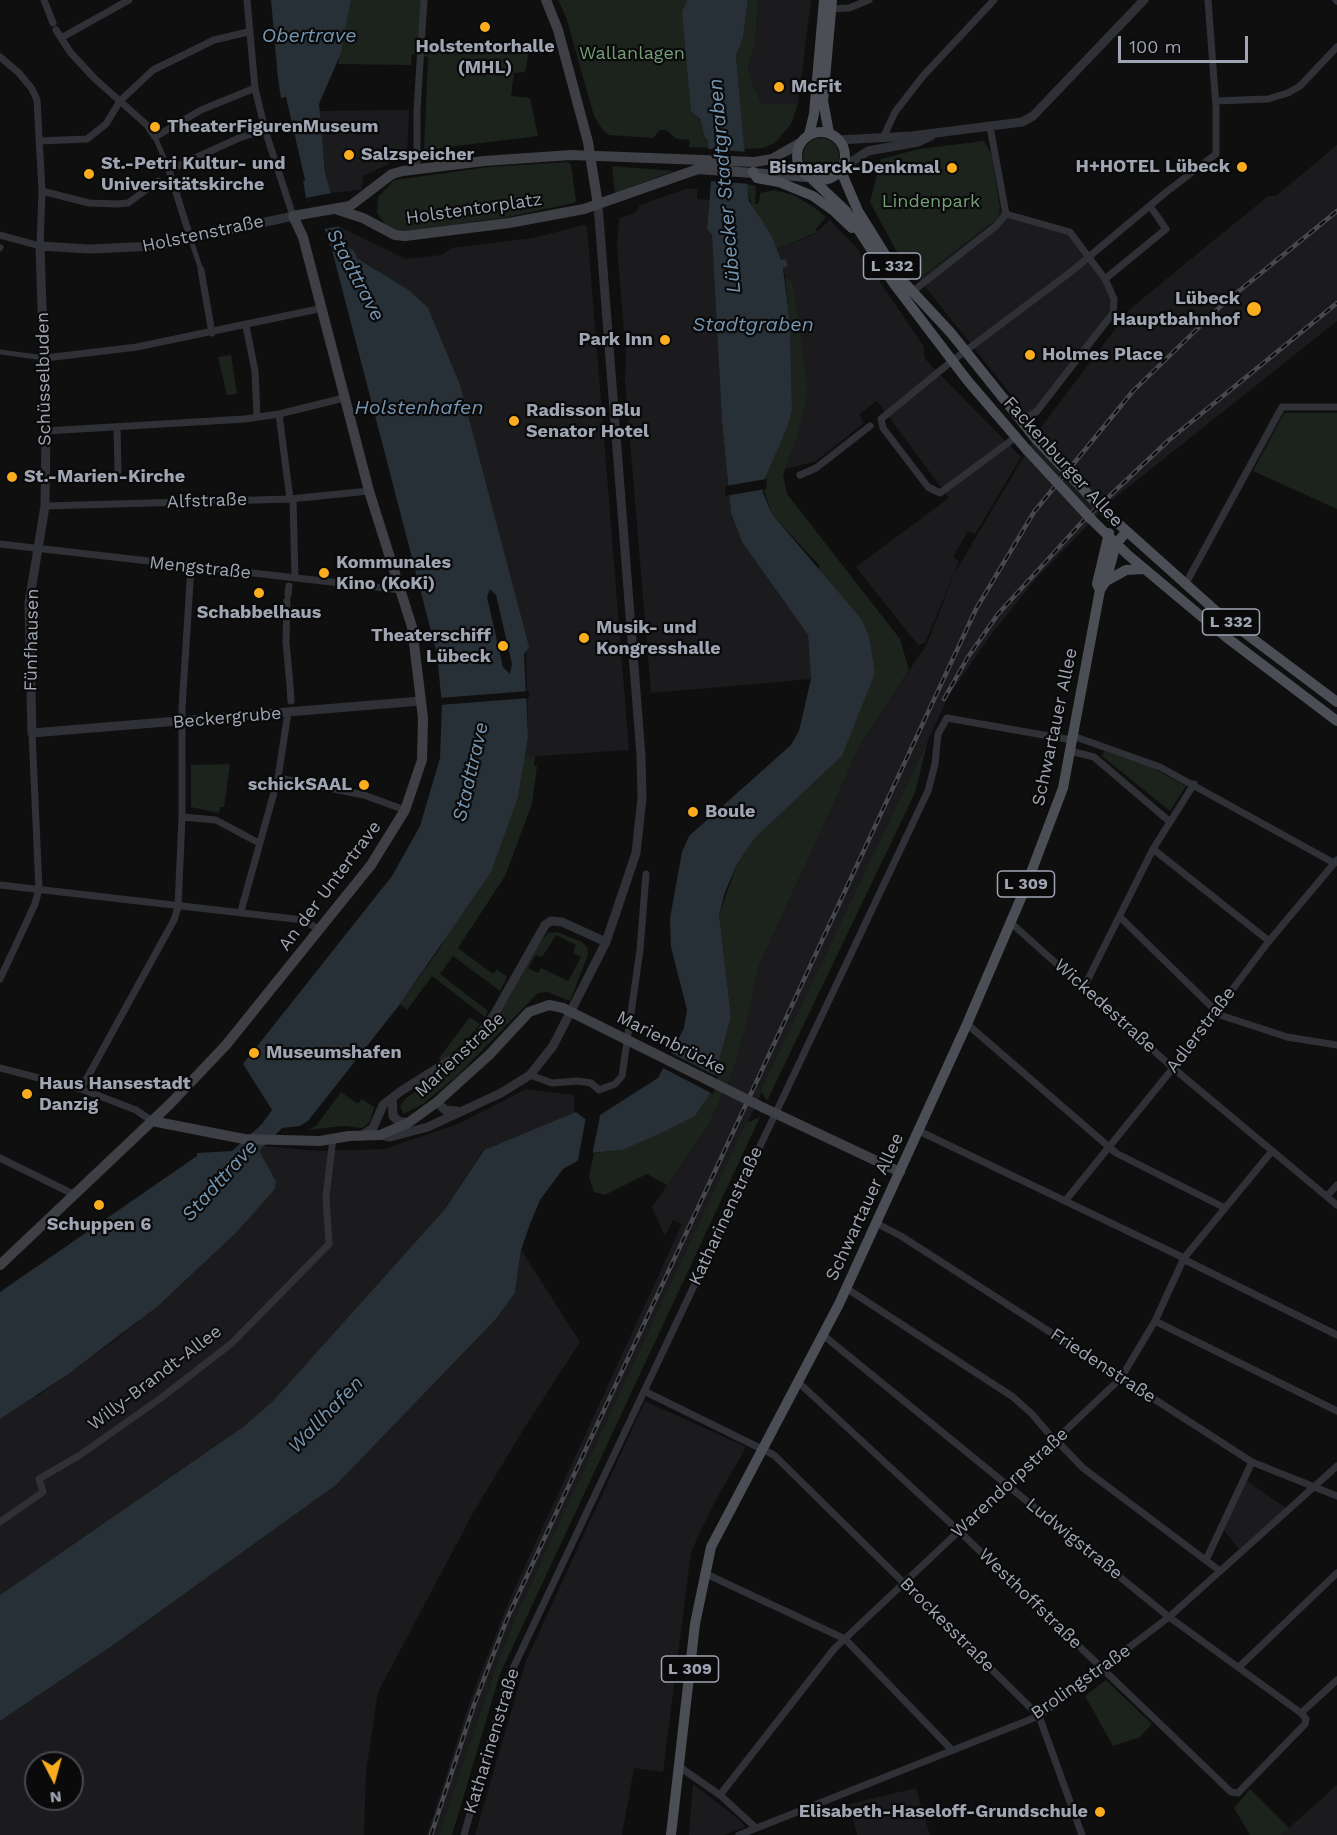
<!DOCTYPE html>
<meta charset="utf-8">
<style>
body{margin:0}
#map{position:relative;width:1337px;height:1835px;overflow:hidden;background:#0f0f10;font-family:"Work Sans",sans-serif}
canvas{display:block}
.north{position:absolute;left:24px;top:1751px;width:60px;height:60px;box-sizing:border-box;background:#0a0a0b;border:2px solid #46484e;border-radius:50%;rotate:174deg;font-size:16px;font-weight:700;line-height:24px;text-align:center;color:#9fa5b2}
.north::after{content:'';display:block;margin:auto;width:21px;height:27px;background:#faad1e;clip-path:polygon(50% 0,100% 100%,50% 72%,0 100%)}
.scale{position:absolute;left:1118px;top:36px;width:130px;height:27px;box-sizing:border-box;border:3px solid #9fa5b2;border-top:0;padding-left:8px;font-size:18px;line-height:21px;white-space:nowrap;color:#9fa5b2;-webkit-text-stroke:4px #0a0a0b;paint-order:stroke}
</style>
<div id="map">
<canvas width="1337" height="1835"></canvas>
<div class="north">N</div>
<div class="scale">100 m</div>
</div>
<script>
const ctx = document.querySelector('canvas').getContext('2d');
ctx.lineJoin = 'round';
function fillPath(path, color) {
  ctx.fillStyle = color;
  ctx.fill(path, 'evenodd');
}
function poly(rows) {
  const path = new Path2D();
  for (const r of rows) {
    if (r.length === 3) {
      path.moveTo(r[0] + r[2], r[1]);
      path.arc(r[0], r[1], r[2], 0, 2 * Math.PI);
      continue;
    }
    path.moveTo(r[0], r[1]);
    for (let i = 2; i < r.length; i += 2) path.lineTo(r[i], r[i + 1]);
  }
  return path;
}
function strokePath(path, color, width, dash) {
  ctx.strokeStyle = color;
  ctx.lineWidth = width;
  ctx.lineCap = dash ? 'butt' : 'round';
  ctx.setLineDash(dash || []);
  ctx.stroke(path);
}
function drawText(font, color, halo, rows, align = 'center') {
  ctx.font = font + ' "Work Sans",sans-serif';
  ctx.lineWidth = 4.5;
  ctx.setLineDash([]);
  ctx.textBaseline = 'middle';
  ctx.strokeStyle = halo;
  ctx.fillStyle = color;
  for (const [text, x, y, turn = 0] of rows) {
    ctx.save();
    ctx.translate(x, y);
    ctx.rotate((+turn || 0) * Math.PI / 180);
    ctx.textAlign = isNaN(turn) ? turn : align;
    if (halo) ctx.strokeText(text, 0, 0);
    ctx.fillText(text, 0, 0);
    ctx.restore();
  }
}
fillPath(poly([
 [758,0,811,0,798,104,762,104,754,87,748,67,755,44],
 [409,110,407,155,363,176,361,190,329,193,320,134,319,111],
 [1337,145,1337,321,1112,500,1034,581,993,632,949,695,519,1609,495,1669,440,1835,427,1835,470,1701,508,1603,682,1224,673,1220,665,1236,652,1207,709,1125,733,1071,746,1027,759,966,861,742,927,644,954,574,1042,426,1131,308,1268,196,1276,196],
 [685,189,697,189,697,199,709,200,707,229,712,235,722,422,731,513,742,542,808,635,811,679,651,693,625,381,626,356,617,247,619,218,635,213,640,205],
 [1000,210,1070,233,1111,289,1113,313,1038,415,1028,416,919,279,993,223],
 [830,220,856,247,923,345,925,359,1021,457,975,534,968,531,953,557,959,561,925,643,918,645,856,567,949,498,877,401,859,414,864,423,816,461,785,469,797,438,793,283,785,276,783,268,788,266,781,260,777,249,813,235],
 [584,225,587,227,629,750,524,757,528,737,526,649,460,385,409,290,358,259,345,247,340,227,406,259,441,255,452,248,533,238],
 [526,1089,574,1095,574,1114,483,1150,445,1209,273,1401,243,1427,0,1595,0,1419,34,1395,36,1397,122,1335,181,1285,236,1233,275,1189,276,1181,258,1151,265,1146,318,1151,384,1149,458,1124],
 [521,1250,580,1342,523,1430,473,1513,378,1692,366,1772,364,1835,0,1835,0,1721,109,1648,336,1485,496,1319,515,1293],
 [36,1763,72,1763,72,1799,36,1799],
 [645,1401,746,1447,711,1509,691,1552,663,1772,634,1768,622,1835,475,1835,526,1661],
 [1247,1481,1286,1508,1239,1549,1223,1529],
 [693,1784,742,1822,745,1827,724,1835,689,1835],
 [1337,1785,1337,1835,1281,1835,1289,1828],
 [916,1788,930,1835,857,1835,849,1804]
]), '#1b1b1d');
fillPath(poly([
 [351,0,424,0,421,49,530,44,525,72,514,73,511,96,530,98,538,136,424,150,428,57,412,54,411,65,338,64],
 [558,0,687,0,684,7,696,114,703,126,705,137,708,140,709,148,689,147,690,140,677,139,666,130,660,130,653,138,609,135,602,129,594,116,566,17],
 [748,0,758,0,755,44,748,67,754,87,762,104,798,104,791,124,775,143,763,148,744,149,736,56,743,38],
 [821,156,18],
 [984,141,991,153,1000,207,997,219,919,279,896,250,870,202,881,159,919,149],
 [568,162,571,165,576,201,574,203,503,218,406,231,396,230,385,224,377,213,378,197,394,180,489,167],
 [612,166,674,171,615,193],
 [747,184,756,186,755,204,759,203,760,193,774,190,793,195,812,206,826,217,815,230,818,232,777,249,772,236,752,208],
 [785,276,793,283,808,392,797,438,783,475,787,494,900,639,909,670,861,743,759,966,746,1027,733,1071,709,1125,667,1185,647,1174,605,1195,594,1192,589,1177,594,1153,622,1150,731,1016,719,915,737,864,755,838,842,756,819,565,772,514,762,485,792,409,790,324],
 [231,355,237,394,227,395,218,357],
 [1284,413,1337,413,1337,509,1253,471],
 [928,740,915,793,767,1101,761,1091],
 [1104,751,1151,767,1186,786,1170,811,1102,756],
 [535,756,534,765,537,766,532,804,505,876,458,948,493,974,497,969,507,977,500,991,453,956,440,974,488,1011,485,1017,432,976,407,1010,400,1004,440,948,518,797,524,757],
 [230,764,224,807,220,807,219,813,191,807,191,765],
 [557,932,582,942,587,947,588,955,570,1001,547,992,538,993,458,1075,423,1104,403,1114,400,1106,406,1098,446,1072,477,1045,493,1026,541,941,548,933],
 [556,935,576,945,573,953,581,957,568,981,541,968,538,973,528,968,536,955,542,957],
 [470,1017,480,1024,466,1041,441,1062,439,1058],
 [341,1092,358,1104,362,1099,374,1107,370,1122,362,1128,344,1126,307,1130,316,1126],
 [760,1117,500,1674,452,1835,439,1835,495,1669,519,1609,746,1123],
 [1106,1680,1152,1724,1140,1737,1113,1746,1085,1696],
 [1250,1789,1289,1828,1281,1835,1250,1835,1234,1808]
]), '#1b231c');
fillPath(poly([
 [271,0,351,0,341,53,319,104,325,172,345,247,353,250,358,259,409,290,428,308,460,385,529,647,524,654,528,737,518,797,491,872,400,1004,308,1121,300,1126,282,1128,259,1151,276,1181,275,1189,236,1233,158,1306,67,1375,0,1419,0,1292,197,1156,197,1153,232,1151,262,1124,272,1110,243,1064,392,876,420,826,440,758,442,705,437,654,332,250,325,230,306,198,303,181,305,180,286,97,281,98,278,79],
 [490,589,496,595,512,664,510,674,503,667,487,597],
 [687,0,748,0,743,38,736,56,749,201,772,236,781,260,786,259,788,266,783,268,790,324,792,409,788,425,762,485,763,493,772,514,862,620,869,636,875,673,842,756,755,838,737,864,725,892,719,915,731,1016,710,1093,695,1116,657,1135,622,1150,591,1153,563,1169,540,1200,530,1224,521,1250,515,1293,496,1319,336,1485,109,1648,0,1721,0,1595,243,1427,273,1401,445,1209,484,1150,576,1112,589,1122,658,1078,684,1028,687,1010,671,947,670,918,682,852,689,836,791,745,799,731,811,679,808,635,742,542,731,513,722,422,712,235,707,229,711,182,708,140,705,137,700,119,691,111,682,12]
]), '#273036');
fillPath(poly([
 [706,149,748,152,751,184,708,181],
 [332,193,341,226,323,229,306,198],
 [767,479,766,489,725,496,725,486],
 [529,691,529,698,439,705,439,698],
 [669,1052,718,1077,713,1094,661,1067],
 [601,1111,592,1156,583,1161,578,1160,586,1117,589,1119]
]), '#0f0f10');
strokePath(poly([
 [155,137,169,170],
 [191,240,201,270],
 [0,249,1,247],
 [0,352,45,358]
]), '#303136', 5);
strokePath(poly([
 [44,0,53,23],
 [247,0,255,88,265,130,293,216],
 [1336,0,1337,1],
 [831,9,849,8,869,0],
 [56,30,70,52,95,79,147,125,155,137,201,110,255,88],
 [61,38,129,0],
 [0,57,19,73,32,89,37,100,42,191,40,246,0,235],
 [1216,101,1268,99,1288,93,1300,86,1337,47],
 [884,136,895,112,923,76,994,0],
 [40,141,87,139,106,124,120,101,153,70,214,40,248,32],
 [417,170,417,110,424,0],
 [42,191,89,203,118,204,128,203,158,181],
 [1006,214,1070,232,1105,279,1114,299,1113,313,1037,411,1021,422],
 [191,240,169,170,239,138,265,130],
 [201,270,212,333],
 [1105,279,1166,229,1150,206],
 [912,292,996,226,1006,214,990,127],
 [246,326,255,371,257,417],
 [45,358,137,347,323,308],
 [279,414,290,499],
 [117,427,118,471],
 [46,431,245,419,279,414,344,398],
 [1016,437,940,493,928,487,883,428,881,419,952,361,1072,271,1165,193,1216,154,1216,107,1208,0],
 [800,475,816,468,870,426],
 [293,499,295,578],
 [45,506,290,499,369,491],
 [0,544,401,590],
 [1185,585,1282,407,1337,407],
 [288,595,289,586],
 [287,601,286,642,290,685],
 [290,686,291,701],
 [1073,736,1160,767,1334,863],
 [1070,751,1094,757,1170,822],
 [278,778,364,795,405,810],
 [182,817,216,820,259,843],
 [1153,849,1269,941],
 [0,885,303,920,320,930],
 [241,911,278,778,288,712],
 [1120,917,1220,1015,1287,1037,1337,1045],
 [1010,922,1173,1068,1337,1205],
 [0,979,35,904,39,889,32,733],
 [1084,987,1153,849,1194,784],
 [967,1024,1116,1153,1225,1208],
 [0,1068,81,1089,136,1110,152,1121],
 [530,1075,552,1083,578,1081,591,1083,599,1090,615,1084,622,1076,640,950,646,874],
 [81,1089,174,920,178,907,182,817,182,708,191,567],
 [919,1131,1184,1258],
 [0,1158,73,1194],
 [1327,1196,1337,1185],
 [1066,1200,1173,1068,1269,941,1337,860],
 [876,1223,901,1236,1252,1462,1337,1496],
 [1183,1259,1337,1335],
 [846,1288,1013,1397,1032,1414,1055,1441],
 [1155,1321,1337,1411],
 [798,1382,959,1531,1231,1792,1238,1793,1305,1724,1306,1719,1301,1713,1169,1617,823,1335],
 [644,1391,774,1455,1039,1716,1082,1835],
 [1056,1440,1083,1468,1220,1571],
 [0,1522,43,1492,39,1479,80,1455,161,1398,232,1343,329,1244,326,1197,333,1138],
 [1206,1560,1252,1462],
 [704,1573,845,1639,951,1749],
 [1239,1667,1337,1573],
 [1301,1713,1337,1680],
 [678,1766,720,1795,756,1828],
 [720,1795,834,1649,1121,1378,1155,1321,1184,1258,1272,1151],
 [464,1835,508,1679,928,791,935,764,938,734,947,718,1072,740],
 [739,1835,1039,1716,1169,1617,1337,1466]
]), '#303136', 7);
strokePath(poly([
 [838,140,912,136,1022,122,1033,116,1144,0],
 [842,168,868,151,918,142,931,136],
 [293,216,156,246,89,249,40,246,46,431,45,506,29,603,32,733,421,701],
 [392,1098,393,1116,398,1121,408,1123],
 [437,1102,445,1110,457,1111],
 [380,1135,390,1137,428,1127,501,1093,530,1075,553,1046,606,942,636,853,642,798,641,756,598,205],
 [361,1136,373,1128,383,1105,401,1091,460,1054,478,1037,494,1015,545,925,551,921,562,922,606,942]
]), '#303136', 9);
strokePath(poly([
 [546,0,558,30,588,142,598,205],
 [338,210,363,218,395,235,405,236,509,223,584,209,698,169,807,177],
 [764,1108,900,1172],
 [152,1121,244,1139,320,1141,349,1136,380,1135,408,1123,437,1102,489,1055,529,1012,549,1005,563,1008],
 [0,1265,170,1104,226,1045,371,865,405,810,422,760,423,718,412,627,369,491,303,237,293,216,350,206,392,174,403,171,484,161,571,155,755,162,772,159,800,143]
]), '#3e4046', 10);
strokePath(poly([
 [821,156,24],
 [829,133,823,101,832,0],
 [809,135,814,114,824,0],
 [841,171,858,211,899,277,951,333,1036,439],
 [753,172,757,178,779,182,813,196,834,211,852,228],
 [813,180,846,211,894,284,967,380,1027,450],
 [1102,509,1217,612,1337,702],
 [1091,519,1128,555,1226,637,1337,721],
 [1106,581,1126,570,1143,569],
 [1100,590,1097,584,1109,533],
 [671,1835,695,1624,711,1547,839,1304,967,1024,1024,891,1063,788,1100,590,1106,581,1116,544,1126,532]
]), '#4c4e55', 10);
const rail = poly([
 [944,699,968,657,998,614,1083,521,1169,440,1337,303],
 [431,1835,474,1705,507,1619,976,609,1034,512,1133,391,1223,304,1337,211]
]);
strokePath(rail, '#47494f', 4.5);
strokePath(rail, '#0a0a0b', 2, [7]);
strokePath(poly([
 [563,1008,764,1108]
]), '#3e4046', 10);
strokePath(poly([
 [1036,439,1102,509],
 [1027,450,1091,519]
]), '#4c4e55', 10);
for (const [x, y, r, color] of [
 [485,27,6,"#faad1e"],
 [779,87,6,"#faad1e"],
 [155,127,6,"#faad1e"],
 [349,155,6,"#faad1e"],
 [1242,167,6,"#faad1e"],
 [952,168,6,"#faad1e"],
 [89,174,6,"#faad1e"],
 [1254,309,8,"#faad1e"],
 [665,340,6,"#faad1e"],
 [1030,355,6,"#faad1e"],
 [514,421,6,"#faad1e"],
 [12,477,6,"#faad1e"],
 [324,573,6,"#faad1e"],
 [259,593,6,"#faad1e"],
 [584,638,6,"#faad1e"],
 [503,646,6,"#faad1e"],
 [364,785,6,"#faad1e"],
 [693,812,6,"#faad1e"],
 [254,1053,6,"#faad1e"],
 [27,1094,6,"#faad1e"],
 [99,1205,6,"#faad1e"],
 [1100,1812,6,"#faad1e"]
]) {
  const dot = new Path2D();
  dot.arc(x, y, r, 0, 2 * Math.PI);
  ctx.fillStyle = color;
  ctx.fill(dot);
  strokePath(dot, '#0a0a0b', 2);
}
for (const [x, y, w] of [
 [892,266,57],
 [1231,622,57],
 [1026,884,57],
 [690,1669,57]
]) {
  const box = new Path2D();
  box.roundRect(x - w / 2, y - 13, w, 26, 4.5);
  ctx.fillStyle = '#0a0a0b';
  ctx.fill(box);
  strokePath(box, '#9fa5b2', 1.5);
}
drawText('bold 16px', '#9fa5b2', null, [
 ["L 332",892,266],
 ["L 332",1231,622],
 ["L 309",1026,884],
 ["L 309",690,1669]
]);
drawText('bold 18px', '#9fa5b2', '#0a0a0b', [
 ["Holstentorhalle",485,47,"center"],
 ["(MHL)",485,68,"center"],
 ["McFit",791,87],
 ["TheaterFigurenMuseum",167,127],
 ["Salzspeicher",361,155],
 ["St.-Petri Kultur- und",101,164],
 ["Universitätskirche",101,185],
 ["H+HOTEL Lübeck",1230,167,"right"],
 ["Bismarck-Denkmal",940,168,"right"],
 ["Lübeck",1240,299,"right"],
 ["Hauptbahnhof",1240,320,"right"],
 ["Park Inn",653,340,"right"],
 ["Holmes Place",1042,355],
 ["Radisson Blu",526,411],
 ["Senator Hotel",526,432],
 ["St.-Marien-Kirche",24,477],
 ["Kommunales",336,563],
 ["Kino (KoKi)",336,584],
 ["Schabbelhaus",259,613,"center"],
 ["Musik- und",596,628],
 ["Kongresshalle",596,649],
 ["Theaterschiff",491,636,"right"],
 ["Lübeck",491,657,"right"],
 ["schickSAAL",352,785,"right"],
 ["Boule",705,812],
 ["Museumshafen",266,1053],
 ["Haus Hansestadt",39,1084],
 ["Danzig",39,1105],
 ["Schuppen 6",99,1225,"center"],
 ["Elisabeth-Haseloff-Grundschule",1088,1812,"right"]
], 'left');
drawText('18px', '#759f77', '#0a0a0b', [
 ["Wallanlagen",632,54],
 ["Lindenpark",931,202]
]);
drawText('18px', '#9fa5b2', '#0a0a0b', [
 ["Holstentorplatz",474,209,-8],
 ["Holstenstraße",203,234,-12],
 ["Schüsselbuden",44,379,-91],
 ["Fackenburger Allee",1063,462,48],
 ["Alfstraße",207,501,-2],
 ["Mengstraße",200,568,6],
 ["Fünfhausen",32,640,-89],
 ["Beckergrube",227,718,-5],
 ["Schwartauer Allee",1055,727,-78],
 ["An der Untertrave",330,886,-53],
 ["Wickedestraße",1105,1006,42],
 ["Adlerstraße",1201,1030,-53],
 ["Marienbrücke",671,1043,27],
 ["Marienstraße",460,1055,-43],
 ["Schwartauer Allee",865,1207,-65],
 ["Katharinenstraße",726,1216,-65],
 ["Friedenstraße",1103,1366,33],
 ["Willy-Brandt-Allee",155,1378,-37],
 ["Warendorpstraße",1010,1483,-43],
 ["Ludwigstraße",1074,1539,39],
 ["Westhoffstraße",1030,1599,44],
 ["Brockesstraße",947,1625,45],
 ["Brolingstraße",1081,1682,-35],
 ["Katharinenstraße",492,1741,-73]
]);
drawText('italic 20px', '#7494b0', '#0a0a0b', [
 ["Obertrave",309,36],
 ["Lübecker Stadtgraben",725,186,-95],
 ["Stadttrave",355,275,62],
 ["Stadtgraben",753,325],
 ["Holstenhafen",419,408],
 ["Stadttrave",471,772,-77],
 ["Stadttrave",220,1181,-48],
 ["Wallhafen",326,1415,-46]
]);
</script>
